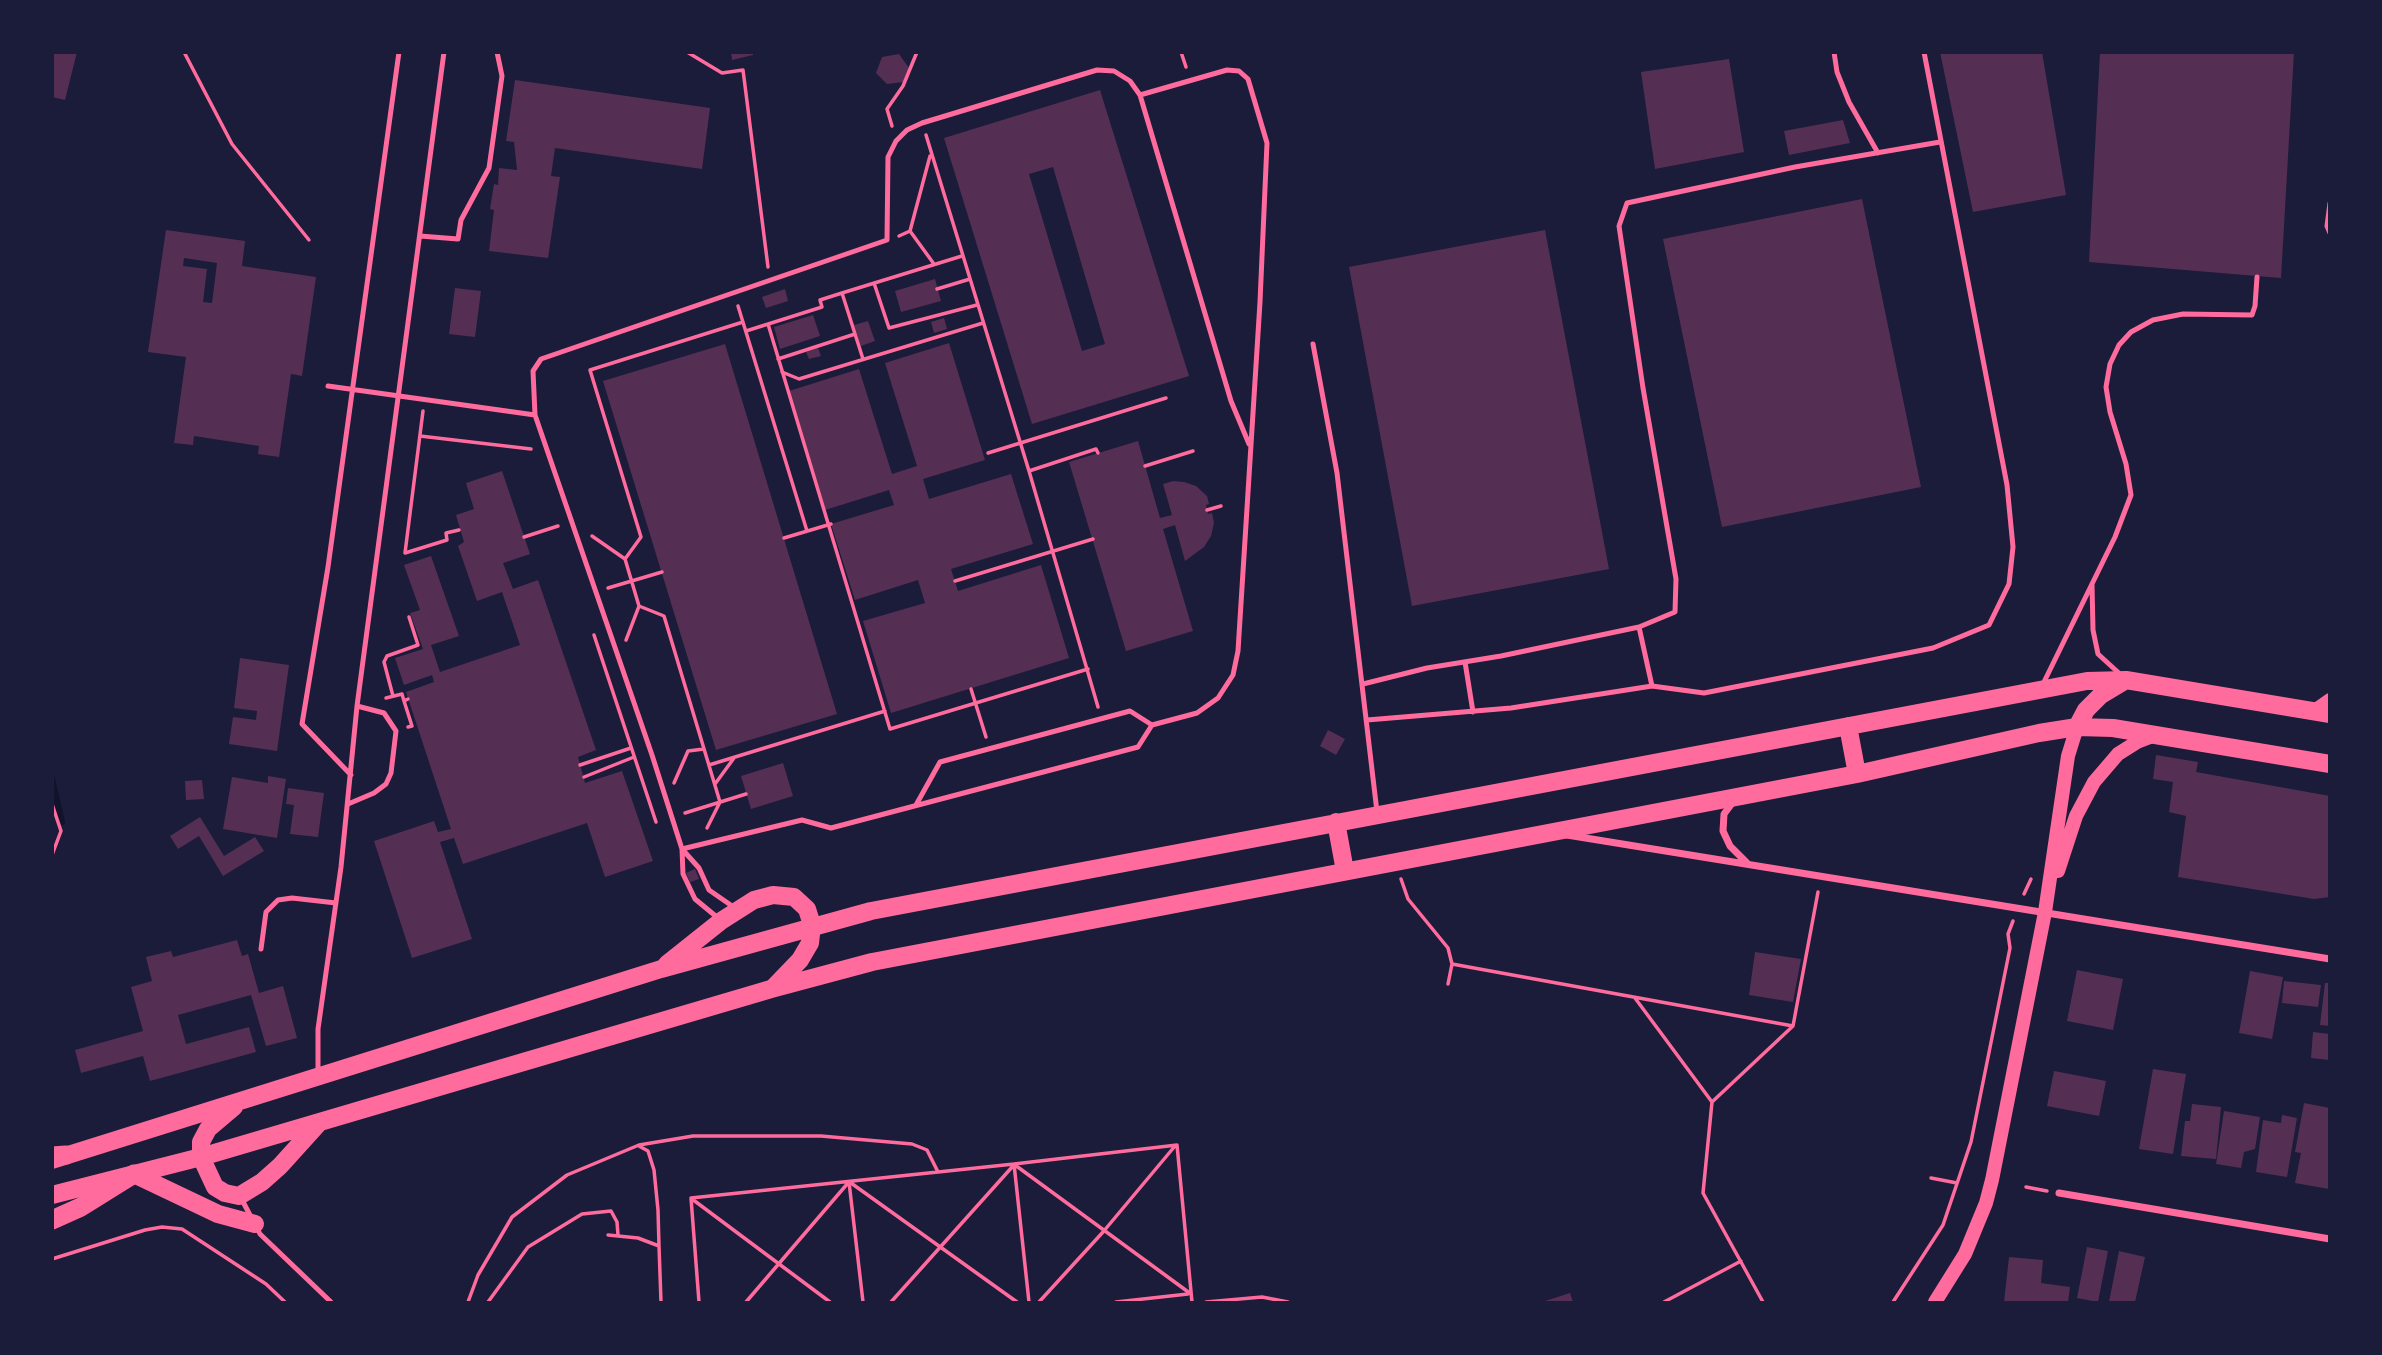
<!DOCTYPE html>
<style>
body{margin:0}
#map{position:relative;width:2382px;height:1355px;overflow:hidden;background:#1b1b3a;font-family:Raleway,sans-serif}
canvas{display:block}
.frame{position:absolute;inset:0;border:54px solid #1b1b3a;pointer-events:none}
</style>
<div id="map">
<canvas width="2382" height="1355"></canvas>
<div class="frame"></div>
</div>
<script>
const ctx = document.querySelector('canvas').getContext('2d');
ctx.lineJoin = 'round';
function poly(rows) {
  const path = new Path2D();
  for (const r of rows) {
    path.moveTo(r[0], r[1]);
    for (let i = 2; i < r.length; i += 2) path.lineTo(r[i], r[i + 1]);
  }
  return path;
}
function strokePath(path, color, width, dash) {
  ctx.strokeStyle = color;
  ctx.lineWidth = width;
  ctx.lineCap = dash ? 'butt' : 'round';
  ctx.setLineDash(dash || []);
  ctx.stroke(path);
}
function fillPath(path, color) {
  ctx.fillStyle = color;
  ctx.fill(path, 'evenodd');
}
strokePath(poly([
 [52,779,62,822]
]), '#12122b', 6);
fillPath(poly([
 [52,52,77,52,65,100,52,97],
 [731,52,753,52,753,55,732,60],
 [1940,52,2042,52,2066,195,1973,212],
 [2100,52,2294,52,2281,278,2089,262],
 [899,54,909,68,903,82,887,84,876,73,882,57],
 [1729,59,1744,152,1655,169,1641,72],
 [515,80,710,108,702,169,555,148,551,176,560,177,548,258,489,251,494,210,490,209,494,184,498,185,499,168,517,170,514,142,506,141],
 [1100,90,1189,376,1032,424,944,138],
 [1053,167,1105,344,1082,351,1029,174],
 [1843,120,1850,143,1789,155,1784,131],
 [1862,199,1921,487,1722,527,1663,239],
 [166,230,245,241,242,266,316,277,302,376,291,374,279,457,258,454,259,446,194,436,193,445,174,443,186,357,148,352],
 [184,258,217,263,212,303,203,302,207,269,183,266],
 [1545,230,1609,569,1412,606,1349,267],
 [935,279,941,301,901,312,895,291],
 [455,288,481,291,475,337,449,334],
 [785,289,788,301,766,308,762,297],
 [813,315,820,336,780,349,774,327],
 [944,318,947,329,934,333,931,322],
 [868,321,875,341,861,346,854,325],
 [949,343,985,460,923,479,929,499,1011,474,1033,544,951,569,958,591,1041,565,1069,658,891,713,863,621,925,603,918,580,855,600,831,524,894,505,889,490,825,510,789,391,859,369,892,474,917,466,885,363],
 [725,344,837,714,716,750,603,381],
 [818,348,821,356,809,359,806,352],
 [1138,441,1160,518,1172,515,1163,484,1173,481,1184,482,1196,486,1207,496,1209,504,1206,505,1207,510,1208,514,1212,513,1214,523,1211,536,1204,547,1185,561,1175,525,1163,529,1193,631,1126,651,1069,462],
 [502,471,530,554,503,563,513,589,538,580,596,750,578,757,585,783,622,771,653,861,605,877,587,823,463,864,454,838,440,842,472,939,412,958,374,841,434,821,438,832,451,829,406,692,434,682,432,675,404,685,395,658,423,649,410,613,420,610,404,565,431,556,459,636,431,645,440,672,520,645,502,592,477,601,458,546,464,542,456,515,474,509,466,483],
 [240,658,289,665,277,751,229,744,233,717,256,720,257,711,234,708],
 [1328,730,1345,739,1336,755,1320,746],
 [2156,755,2198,762,2196,772,2330,796,2330,897,2314,899,2178,877,2186,816,2169,812,2173,782,2153,779],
 [783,763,793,796,751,809,741,776],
 [268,776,286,779,277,838,223,829,232,777,268,783],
 [202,780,204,799,186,800,185,781],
 [288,788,324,793,318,837,290,834,294,805,286,804],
 [200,817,224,856,255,837,264,851,223,876,199,836,178,849,170,836],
 [695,869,699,879,690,882,686,873],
 [237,940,242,956,248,954,259,993,283,986,297,1038,266,1046,251,995,178,1015,186,1044,249,1027,256,1052,150,1081,143,1056,81,1073,75,1050,143,1031,131,987,152,981,146,957,171,951,173,957],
 [1755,952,1801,959,1793,1002,1749,995],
 [2077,970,2123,979,2113,1030,2067,1021],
 [2250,971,2283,977,2272,1039,2239,1033],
 [2284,981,2321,985,2318,1007,2282,1003],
 [2325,983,2330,983,2330,1026,2320,1025],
 [2313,1032,2330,1034,2330,1060,2311,1058],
 [2153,1069,2186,1074,2173,1154,2139,1149],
 [2054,1071,2106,1081,2099,1116,2047,1106],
 [2304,1103,2330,1108,2329,1189,2295,1183,2301,1153,2295,1152],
 [2192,1104,2221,1107,2216,1159,2181,1156,2185,1121,2190,1121],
 [2224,1111,2260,1117,2255,1149,2244,1152,2241,1168,2216,1164],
 [2282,1115,2297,1118,2287,1177,2256,1172,2263,1120,2281,1123],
 [2087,1247,2108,1251,2098,1302,2077,1298],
 [2119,1251,2145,1257,2135,1302,2109,1302],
 [2009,1257,2043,1260,2041,1283,2070,1287,2068,1302,2004,1302],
 [1570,1293,1573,1302,1542,1302]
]), '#542f53');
strokePath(poly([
 [184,52,232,144,309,240],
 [687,52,722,73,743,70,768,267],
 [1181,52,1186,67],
 [892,126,887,109,903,86,917,52],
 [926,135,1029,471,1096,449,1098,453],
 [910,231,934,264],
 [899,236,910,231,930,156],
 [874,283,889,328,977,305],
 [937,289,970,279],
 [842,293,962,256],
 [738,306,807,531],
 [768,324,890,729,1088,669],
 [746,331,822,307,820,300,842,293,863,359],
 [778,359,855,334],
 [782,372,799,379,983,323],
 [423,411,405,553,447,540,446,533,459,530],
 [420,436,531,449],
 [988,453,1166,398],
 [1145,466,1193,451],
 [1029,471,1098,707],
 [1207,510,1221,506],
 [592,536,625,559],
 [524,537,558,526],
 [784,538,831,524],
 [955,581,1093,539],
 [608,588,662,572],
 [594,635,656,822],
 [626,640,639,606],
 [971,689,986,737],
 [393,696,384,662,387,656,418,645,409,617],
 [386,698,402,694,404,701,408,699],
 [404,701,412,726,408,727],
 [580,765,631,748],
 [709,765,885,711],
 [584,777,634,757],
 [674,783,688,751,704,749],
 [715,784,734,758],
 [52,804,61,831,52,855],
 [685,813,746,794],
 [707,828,720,802,664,616,639,606,625,559,641,537,590,370,743,322],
 [1401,879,1408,899,1448,948,1452,964,1448,984],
 [2024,894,2031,879],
 [1452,964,1793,1026],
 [1635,998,1712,1102,1793,1026,1818,892],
 [1712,1102,1703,1193,1763,1302],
 [639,1146,648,1151,654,1170,658,1210,659,1246],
 [1014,1164,1029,1302],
 [1015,1165,1191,1294],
 [1931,1178,1957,1183],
 [849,1182,863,1302],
 [851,1183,1017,1302],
 [2026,1187,2047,1191],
 [692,1199,830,1302],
 [608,1235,638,1238,659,1246,661,1302],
 [52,1259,145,1230,162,1227,182,1229,266,1284,285,1302],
 [468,1302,478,1275,512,1217,567,1175,639,1145,693,1136,821,1136,912,1144,927,1150,938,1172],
 [488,1302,528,1247,582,1214,611,1211,617,1222,618,1235],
 [699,1302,691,1198,1014,1164,1177,1145,1192,1302],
 [746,1302,848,1183],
 [891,1302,1013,1166],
 [1039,1302,1103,1232,1175,1146],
 [1116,1302,1188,1294],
 [1206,1302,1262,1297,1288,1302],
 [1664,1302,1741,1261],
 [1893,1302,1943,1225,1971,1142,2010,948,2008,934,2013,921]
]), '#ff6b9d', 3.5);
strokePath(poly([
 [1834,52,1837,72,1849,102,1878,153],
 [2330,203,2327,226,2330,233],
 [420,236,458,239,461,220,489,168,502,76,497,52],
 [1313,344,1337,473,1377,812],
 [328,386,535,415],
 [2092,584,2093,630,2098,654,2121,675],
 [1639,627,1652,686],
 [1465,662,1473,712],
 [1363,684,1427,668,1501,656,1639,627,1675,612,1676,579,1643,388,1619,226,1627,203,1795,167,1940,142],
 [2043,684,2115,537,2131,495,2126,464,2110,412,2106,387,2110,364,2119,345,2131,332,2153,320,2183,314,2252,315,2255,306,2257,277],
 [1367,720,1511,708,1652,686,1704,693,1933,648,1989,625,2009,584,2013,547,2007,485,1924,52],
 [351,775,302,724,328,567,399,52],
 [348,804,374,793,386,784,391,773,396,731,384,713,357,706],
 [916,805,940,762,1130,711,1152,725],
 [682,849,802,820,831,828,1138,747,1152,725,1197,713,1218,698,1233,675,1238,651,1260,302,1267,143,1248,79,1239,71,1227,70,1140,95],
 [682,849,699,868,709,890,735,908],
 [718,918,695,899,683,874,682,849,652,755,535,415,533,371,541,359,887,240,888,157,896,141,907,130,922,123,1097,70,1114,71,1130,81,1140,95,1231,401,1249,444],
 [261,949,266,912,278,900,292,898,336,903],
 [318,1073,318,1029,341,867,357,706,444,52],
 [241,1198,251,1217],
 [256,1226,260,1234,331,1302]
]), '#ff6b9d', 5);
strokePath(poly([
 [1733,802,1724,814,1723,831,1730,846,1747,863],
 [1567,835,2330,959],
 [2059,1193,2330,1239]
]), '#ff6b9d', 7);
strokePath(poly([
 [2313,712,2330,700],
 [2058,871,2076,816,2094,782,2118,754,2137,742,2155,735],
 [1935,1302,1965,1254,1986,1203,1992,1180,2045,912,2068,756,2077,727]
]), '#ff6b9d', 14);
strokePath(poly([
 [1848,726,1857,774],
 [2077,727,2086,710,2101,695,2126,680],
 [1336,822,1345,871],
 [667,964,721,921,754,900,773,895,794,897,807,909,812,925,810,943,800,960,774,987],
 [234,1107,208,1129,201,1142,201,1157,215,1187,225,1193,239,1196,262,1182,280,1166,318,1124],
 [52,1160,661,969,871,911,2087,681,2126,680,2330,714],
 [134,1174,218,1214,255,1224],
 [52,1195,201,1157,771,989,872,962,1857,774,2039,733,2077,727,2113,728,2330,764]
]), '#ff6b9d', 18);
strokePath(poly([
 [52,1156,66,1155],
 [52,1220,81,1207,134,1174]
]), '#ff6b9d', 19);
</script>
